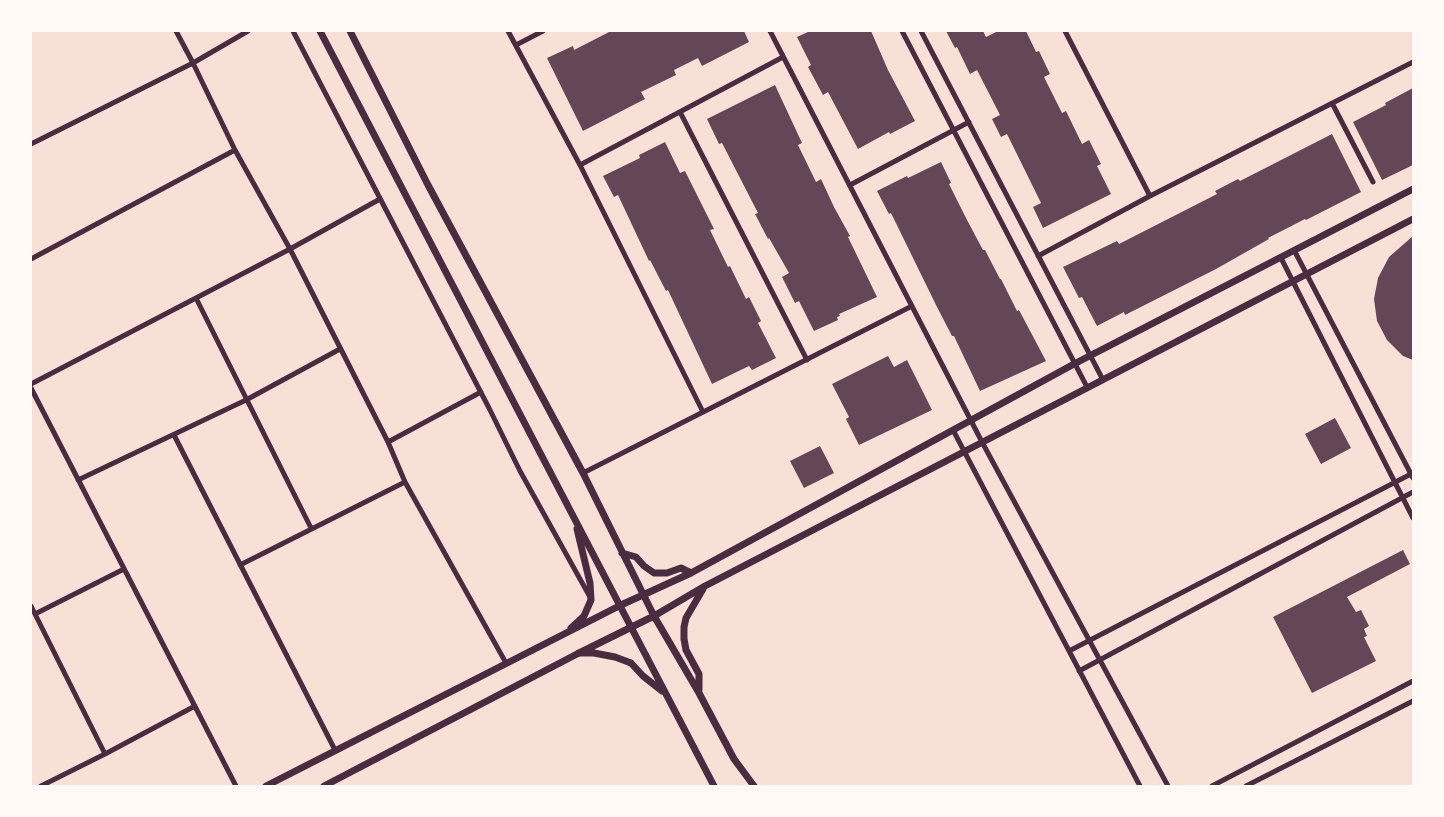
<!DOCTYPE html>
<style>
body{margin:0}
#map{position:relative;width:1444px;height:817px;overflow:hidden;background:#f7e1d7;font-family:Helvetica,sans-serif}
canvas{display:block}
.frame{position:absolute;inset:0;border:32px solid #fffaf5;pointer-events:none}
</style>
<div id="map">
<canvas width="1444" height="817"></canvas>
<div class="frame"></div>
</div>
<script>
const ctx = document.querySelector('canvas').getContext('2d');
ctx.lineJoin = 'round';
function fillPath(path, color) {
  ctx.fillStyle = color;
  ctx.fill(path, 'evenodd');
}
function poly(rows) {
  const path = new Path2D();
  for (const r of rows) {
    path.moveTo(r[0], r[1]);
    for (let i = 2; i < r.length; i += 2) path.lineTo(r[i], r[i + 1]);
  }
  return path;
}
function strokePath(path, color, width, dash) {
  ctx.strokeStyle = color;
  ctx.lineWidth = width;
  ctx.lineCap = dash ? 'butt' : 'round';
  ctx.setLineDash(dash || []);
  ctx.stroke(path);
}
fillPath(poly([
 [611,31,744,31,749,42,702,66,698,58,674,70,676,75,641,92,645,99,583,131,547,58,573,46,574,50],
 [810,31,871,31,888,70,915,121,890,134,889,132,858,149,828,92,823,95,808,67,811,65,797,37],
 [946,31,983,31,986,37,998,31,1026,31,1036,52,1039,51,1050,74,1044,77,1062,113,1066,111,1082,144,1089,140,1101,164,1097,166,1111,194,1043,228,1033,207,1041,203,1007,134,1001,137,992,119,1000,115,977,70,970,74,957,47,955,48],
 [775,85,802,143,798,145,816,182,821,179,834,207,850,236,848,237,877,297,839,314,840,316,837,317,838,320,814,331,799,301,795,303,782,277,789,273,769,238,768,239,755,214,758,213,722,143,719,144,707,119],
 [1413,88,1413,165,1382,180,1353,122,1386,105,1385,103],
 [1332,134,1361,192,1306,220,1305,219,1268,238,1269,239,1216,269,1125,315,1124,312,1097,326,1082,297,1079,298,1063,267,1117,241,1119,244,1217,194,1215,191,1238,179,1240,181],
 [665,142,680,173,685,171,714,229,710,230,728,267,730,266,746,299,749,297,761,321,758,323,776,358,752,370,749,366,712,384,668,290,666,291,650,260,649,261,618,195,614,197,603,176,640,158,639,155],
 [941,162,951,183,949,184,967,220,983,250,985,250,1000,279,1001,279,1017,311,1019,310,1046,361,980,391,954,336,952,336,937,307,891,213,889,214,877,191,907,176,908,178],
 [1413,236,1413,360,1403,356,1387,340,1377,321,1374,299,1378,278,1389,257],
 [888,356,894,367,907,360,932,410,859,445,846,419,849,417,832,384],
 [1335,418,1351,448,1321,464,1305,434],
 [820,446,834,473,804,488,790,461],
 [1403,550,1410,564,1347,597,1356,612,1361,610,1369,626,1364,629,1367,636,1364,637,1376,661,1312,693,1273,617]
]), '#644757');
strokePath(poly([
 [176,31,193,63,235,150,290,249,388,442,405,482,506,663],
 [293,31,489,408,520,471,590,597],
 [508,31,580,165,703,412],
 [770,31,982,442,1168,786],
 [902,31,1087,387],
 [921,31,1102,378],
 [1065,31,1150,196],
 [516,45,543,31],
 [1332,103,1373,182],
 [680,112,807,360],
 [31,144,193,63,248,31],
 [580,165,783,57],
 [850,185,969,122],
 [1294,250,1413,478],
 [1038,256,1150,196,1413,62],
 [1281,258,1413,518],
 [31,259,235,150],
 [196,298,311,528],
 [31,384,290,249,380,199],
 [31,388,236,786],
 [953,430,1140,786],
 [174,435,335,750],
 [388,442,481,392],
 [583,473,912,306],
 [78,480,246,400,340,349],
 [240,565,405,482],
 [31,606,105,754],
 [35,614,124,569],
 [1069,651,1411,474],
 [1079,671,1413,492],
 [41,786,105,754,195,706],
 [1212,786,1413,681],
 [1246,786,1413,701]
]), '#4a2c40', 5);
strokePath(poly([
 [320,31,714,786],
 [350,31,428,185,583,473,654,616,699,693,734,759,754,786],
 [622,553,636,557,644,566,654,573,667,573,681,568,691,573],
 [571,628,584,616,591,600,590,583,577,529],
 [582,653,594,653,615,657,631,663,643,676,662,691],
 [699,690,699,674,686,650,684,639,684,627,686,618,703,589],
 [266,786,621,605,691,573,1074,364,1413,189],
 [324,786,577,654,654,616,705,586,1413,219]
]), '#4a2c40', 7);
</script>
